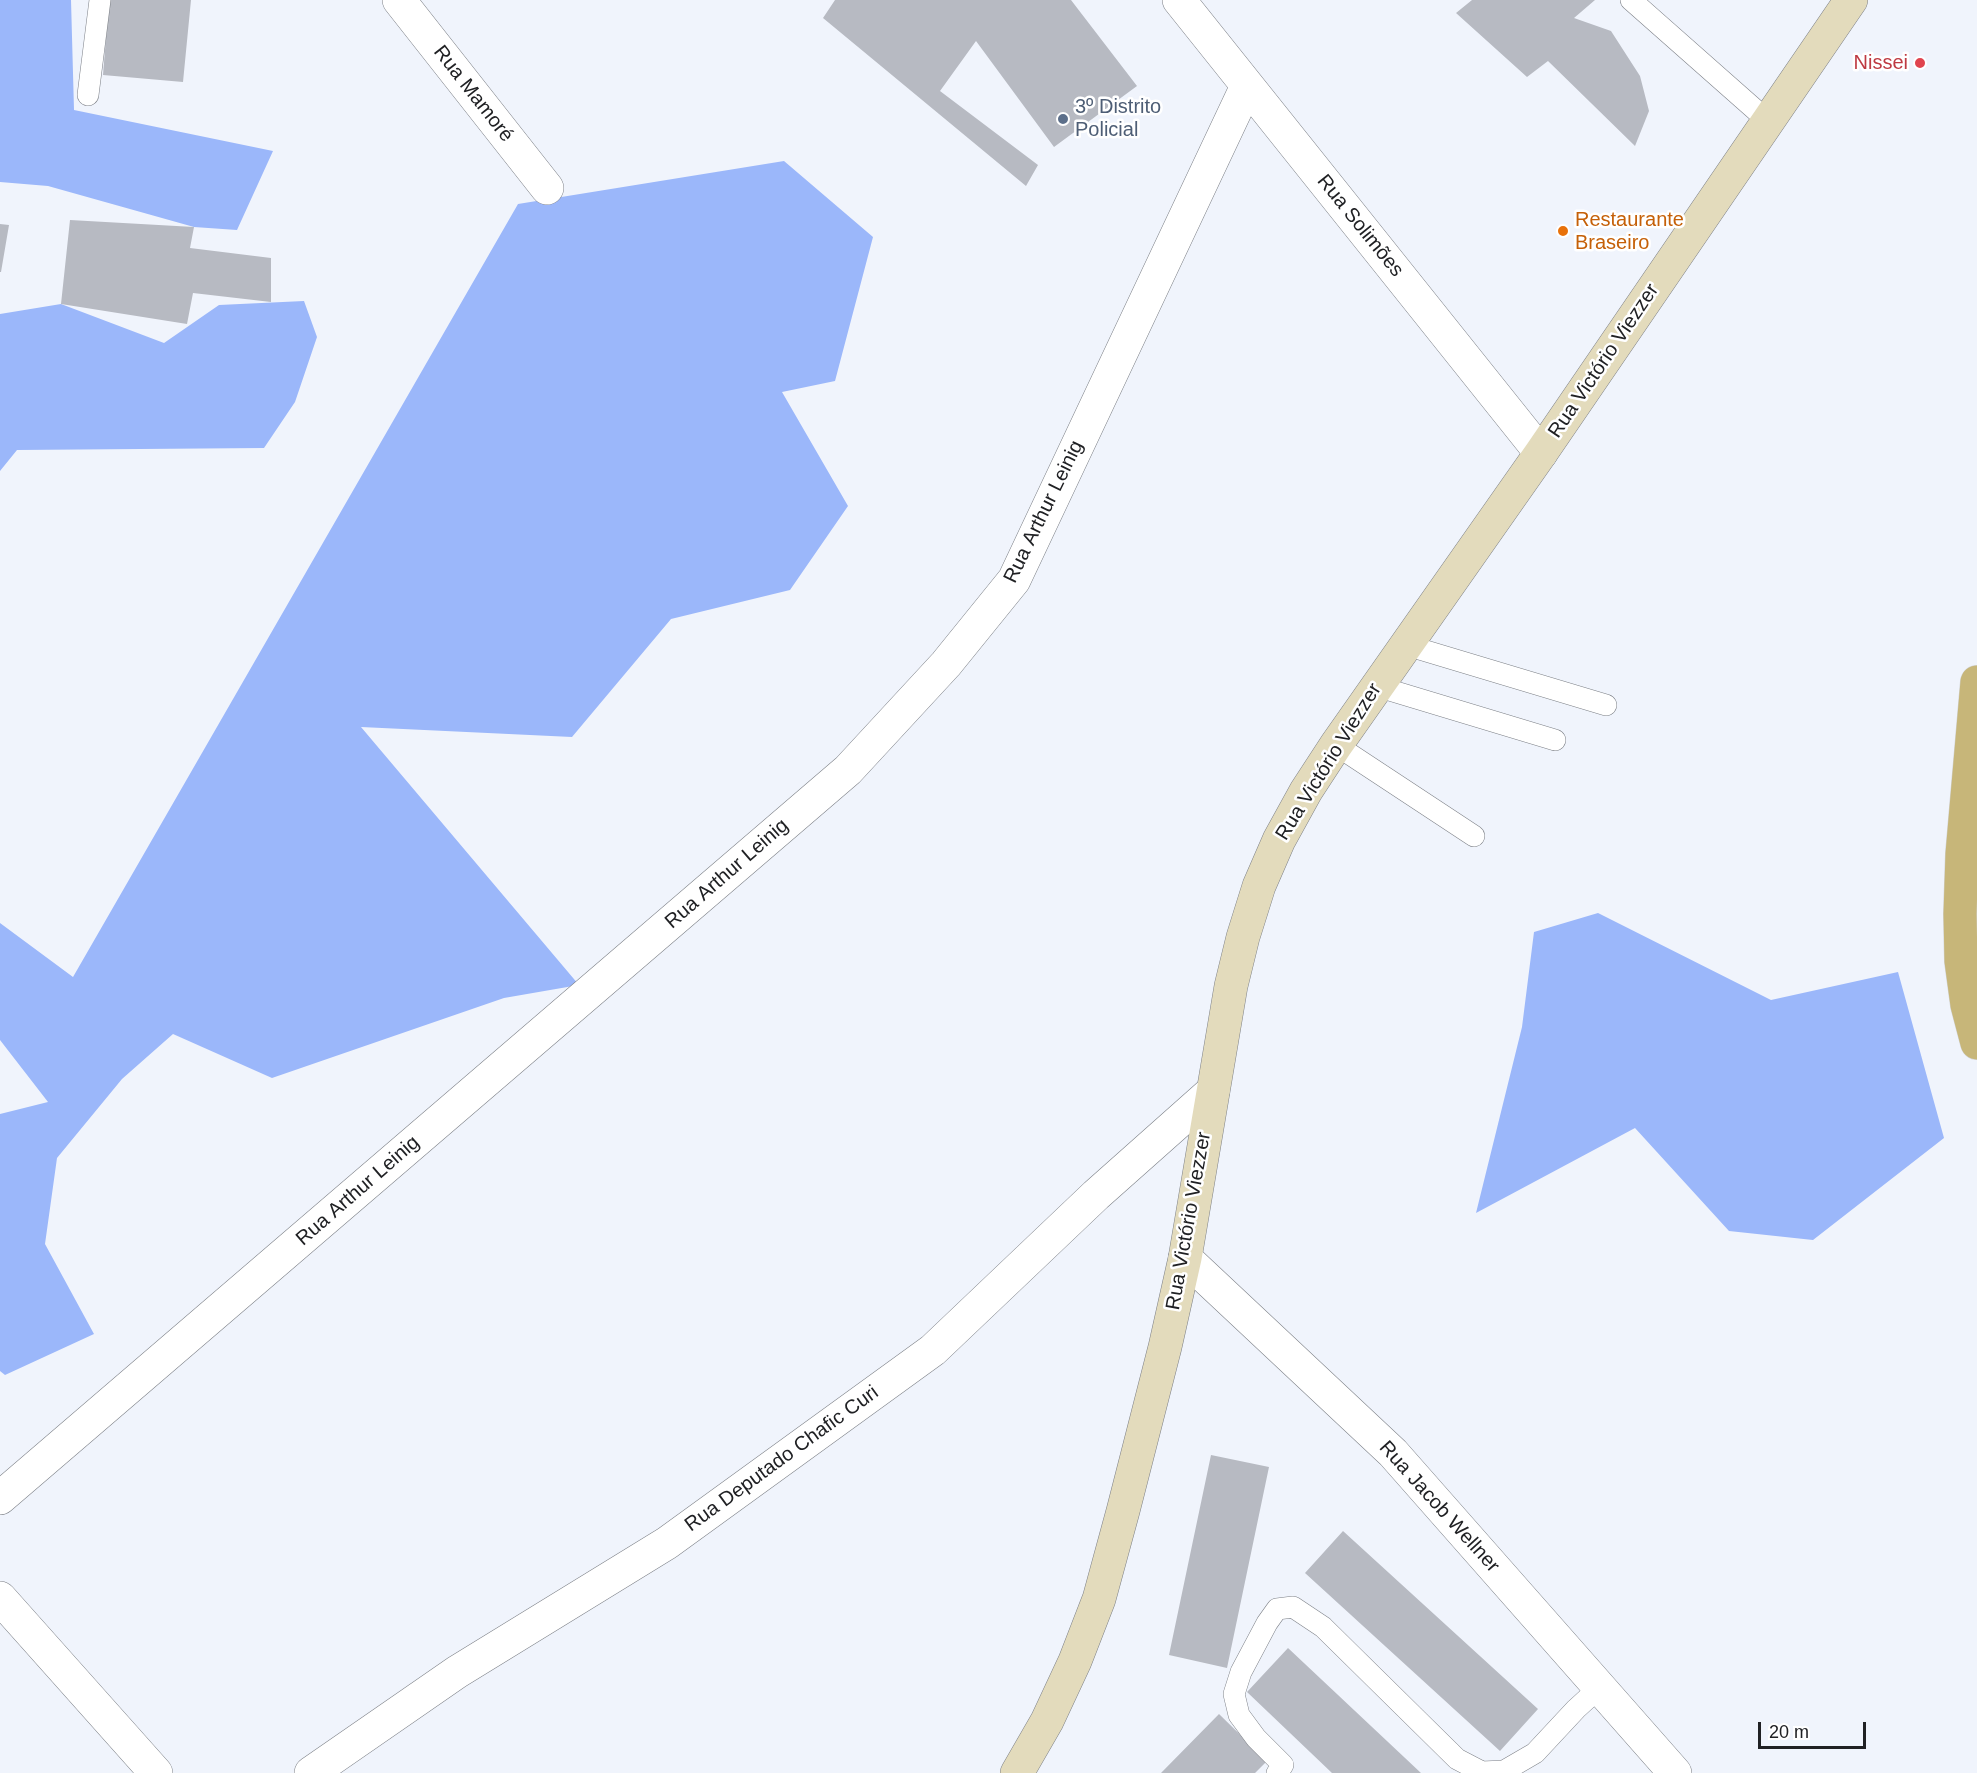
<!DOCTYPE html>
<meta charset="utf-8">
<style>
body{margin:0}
#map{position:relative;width:1977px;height:1773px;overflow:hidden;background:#f0f4fc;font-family:Helvetica,sans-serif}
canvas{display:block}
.scale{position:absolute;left:1758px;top:1722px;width:108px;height:27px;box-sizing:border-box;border:3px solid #202124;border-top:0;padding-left:8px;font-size:18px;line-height:21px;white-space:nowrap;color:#202124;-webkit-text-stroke:4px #fff;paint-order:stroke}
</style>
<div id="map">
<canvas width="1977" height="1773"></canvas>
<div class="scale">20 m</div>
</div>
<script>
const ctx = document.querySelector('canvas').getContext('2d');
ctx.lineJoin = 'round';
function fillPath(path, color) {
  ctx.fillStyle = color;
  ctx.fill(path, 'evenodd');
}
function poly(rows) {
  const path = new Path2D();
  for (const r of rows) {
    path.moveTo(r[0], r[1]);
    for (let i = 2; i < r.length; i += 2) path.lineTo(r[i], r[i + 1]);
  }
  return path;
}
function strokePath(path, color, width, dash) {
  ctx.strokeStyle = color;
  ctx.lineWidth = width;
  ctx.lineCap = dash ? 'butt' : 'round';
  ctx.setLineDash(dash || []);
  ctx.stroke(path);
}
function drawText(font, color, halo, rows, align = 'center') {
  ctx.font = font + ' Helvetica,sans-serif';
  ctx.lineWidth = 5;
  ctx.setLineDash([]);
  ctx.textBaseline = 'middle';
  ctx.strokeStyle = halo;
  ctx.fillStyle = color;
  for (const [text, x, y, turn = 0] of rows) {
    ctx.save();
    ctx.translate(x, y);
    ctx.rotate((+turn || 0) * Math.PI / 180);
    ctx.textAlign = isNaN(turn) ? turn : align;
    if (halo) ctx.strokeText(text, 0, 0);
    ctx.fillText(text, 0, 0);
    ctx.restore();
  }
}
fillPath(poly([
 [0,0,71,0,74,110,273,151,237,230,194,227,48,186,0,182],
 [784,161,873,237,835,381,782,392,848,506,790,590,671,619,572,737,361,727,579,985,504,998,272,1078,173,1034,122,1079,57,1158,45,1244,94,1334,5,1375,0,1371,0,1114,48,1102,0,1040,0,923,73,977,518,204],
 [304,301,317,337,295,402,264,448,17,450,0,471,0,314,61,304,164,343,219,305],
 [1598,913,1771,1000,1898,972,1944,1138,1813,1240,1729,1231,1635,1128,1476,1213,1522,1027,1534,932]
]), '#9bb7fa');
fillPath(poly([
 [109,0,191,0,183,82,103,75],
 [835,0,1071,0,1137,86,1054,147,976,41,940,91,1038,165,1026,186,823,18],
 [1472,0,1595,0,1574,18,1611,31,1640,76,1649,111,1635,146,1548,61,1527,77,1456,13],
 [70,220,194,227,190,248,271,258,271,302,193,293,187,324,61,304],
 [0,224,9,225,1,272,0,272],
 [1211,1455,1269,1467,1227,1668,1169,1655],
 [1343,1531,1538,1709,1500,1751,1305,1573],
 [1288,1648,1421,1773,1332,1773,1247,1692],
 [1219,1714,1267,1761,1255,1773,1161,1773]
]), '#b7bac2');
const lane = poly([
 [1631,0,1768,121],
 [88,95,100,0],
 [1406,645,1606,705],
 [1376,686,1555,740],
 [1336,745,1474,836],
 [1277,1773,1283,1765,1256,1738,1239,1715,1234,1694,1241,1672,1267,1623,1277,1609,1293,1607,1323,1627,1457,1759,1482,1772,1504,1771,1535,1753,1576,1709,1599,1688]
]);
const street = poly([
 [399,0,547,188],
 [1179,0,1541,453],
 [1185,1258,1393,1453,1675,1773],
 [0,1498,848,770,946,664,1014,580,1247,86],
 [0,1598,156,1773],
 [311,1773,457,1672,667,1543,933,1350,1096,1195,1213,1091]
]);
const secondary = poly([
 [1017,1773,1047,1721,1075,1661,1099,1599,1123,1511,1165,1347,1185,1258,1231,986,1243,937,1259,886,1279,840,1306,791,1336,745,1541,453,1851,0]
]);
const primary = poly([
 [1977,682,1962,854,1960,914,1961,961,1967,1005,1977,1043]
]);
strokePath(lane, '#7d8087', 22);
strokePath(street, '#7d8087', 34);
strokePath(secondary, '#7d8087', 34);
strokePath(primary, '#d2d3d3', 34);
strokePath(lane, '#fff', 21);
strokePath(street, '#fff', 33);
strokePath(secondary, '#e3dbbc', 33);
strokePath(primary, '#c7b679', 33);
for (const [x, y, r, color] of [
 [1920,63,6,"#e0444e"],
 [1063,119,6,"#5c6f8a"],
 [1563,231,6,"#e8710a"]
]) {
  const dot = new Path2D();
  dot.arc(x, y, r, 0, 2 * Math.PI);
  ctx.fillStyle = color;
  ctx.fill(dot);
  strokePath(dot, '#fff', 2);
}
drawText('20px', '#be3a42', '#fff', [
 ["Nissei",1908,63]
], 'right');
drawText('20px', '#202124', '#fff', [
 ["Rua Mamoré",473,94,52],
 ["Rua Solimões",1360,226,51],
 ["Rua Victório Viezzer",1604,361,-56],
 ["Rua Arthur Leinig",1044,512,-64],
 ["Rua Victório Viezzer",1329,762,-58],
 ["Rua Arthur Leinig",727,874,-41],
 ["Rua Arthur Leinig",358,1191,-41],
 ["Rua Victório Viezzer",1189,1221,-80],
 ["Rua Deputado Chafic Curi",782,1459,-36],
 ["Rua Jacob Wellner",1439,1507,48]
]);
drawText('20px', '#4e5e75', '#fff', [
 ["3º Distrito",1075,107],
 ["Policial",1075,130]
], 'left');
drawText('20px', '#c56008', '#fff', [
 ["Restaurante",1575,220],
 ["Braseiro",1575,243]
], 'left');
</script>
